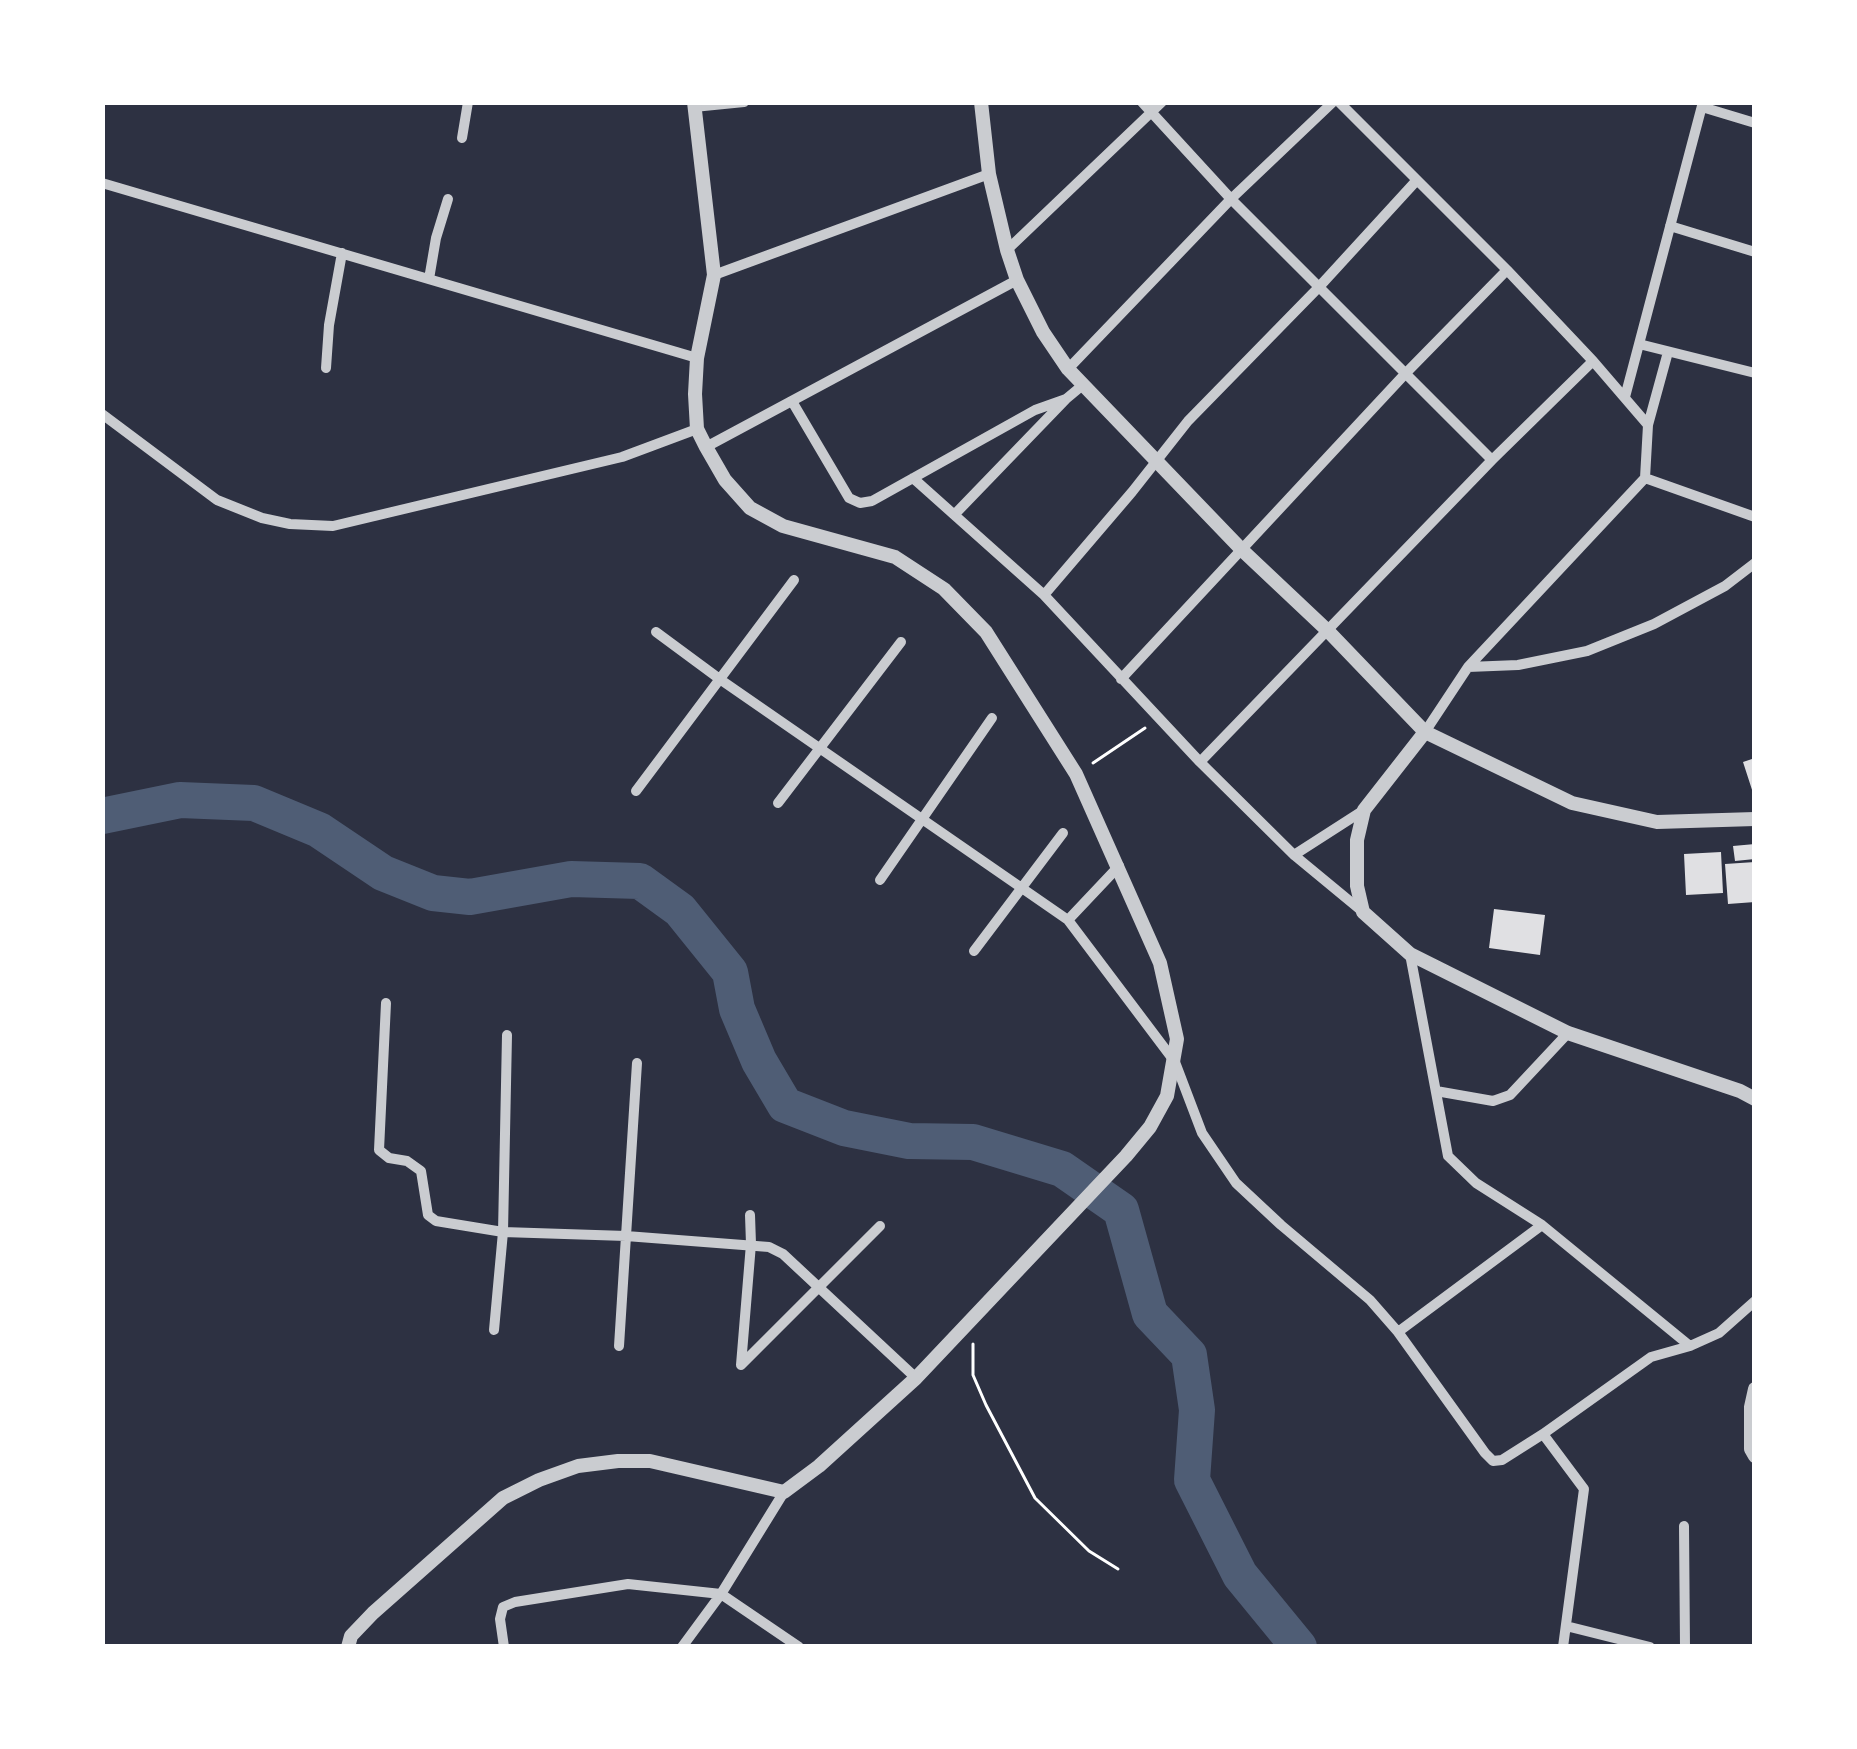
<!DOCTYPE html>
<style>
body{margin:0}
#map{position:relative;width:1857px;height:1749px;overflow:hidden;background:#2d3142;font-family:Ubuntu,sans-serif}
canvas{display:block}
.frame{position:absolute;inset:0;border:105px solid #fff;pointer-events:none}
</style>
<div id="map">
<canvas width="1857" height="1749"></canvas>
<div class="frame"></div>
</div>
<script>
const ctx = document.querySelector('canvas').getContext('2d');
ctx.lineJoin = 'round';
function poly(rows) {
  const path = new Path2D();
  for (const r of rows) {
    path.moveTo(r[0], r[1]);
    for (let i = 2; i < r.length; i += 2) path.lineTo(r[i], r[i + 1]);
  }
  return path;
}
function strokePath(path, color, width, dash) {
  ctx.strokeStyle = color;
  ctx.lineWidth = width;
  ctx.lineCap = dash ? 'butt' : 'round';
  ctx.setLineDash(dash || []);
  ctx.stroke(path);
}
function fillPath(path, color) {
  ctx.fillStyle = color;
  ctx.fill(path, 'evenodd');
}
strokePath(poly([
 [102,816,180,800,254,803,319,830,383,873,433,893,470,897,571,879,640,881,680,910,730,972,737,1009,759,1061,785,1105,844,1128,909,1141,973,1142,1062,1169,1121,1210,1150,1314,1189,1355,1197,1410,1192,1480,1240,1575,1299,1647]
]), '#4f5d75', 36);
fillPath(poly([
 [1755,758,1755,796,1754,796,1743,762],
 [1755,844,1755,859,1735,861,1733,846],
 [1721,852,1723,893,1686,895,1684,854],
 [1755,862,1755,902,1728,904,1725,864],
 [1494,909,1545,915,1540,955,1489,948]
]), '#e0e0e3');
strokePath(poly([
 [1093,763,1145,728],
 [973,1344,973,1375,986,1405,1035,1498,1089,1551,1118,1569]
]), '#fff', 3);
strokePath(poly([
 [1142,102,1231,199,1492,460],
 [1339,102,1507,270,1593,361,1648,425],
 [694,107,744,102],
 [1702,107,1755,123],
 [462,138,468,102],
 [102,183,697,358],
 [1670,226,1755,252],
 [1007,250,1162,102],
 [714,275,989,174],
 [429,279,436,238,448,199],
 [1639,344,1755,373],
 [326,368,329,325,342,253],
 [1068,369,1231,199,1333,102],
 [1625,397,1703,102],
 [793,403,849,498,860,503,872,501,1035,410,1066,399],
 [102,414,217,500,262,518,290,524,333,526,622,457,697,429],
 [706,447,1017,280],
 [913,478,1044,595,1200,762,1294,855,1363,912],
 [1645,478,1755,517],
 [955,514,1066,399,1084,384],
 [1044,595,1132,492,1188,421,1319,287,1417,180],
 [656,632,721,680,1068,920,1175,1062,1202,1133,1236,1183,1281,1225,1370,1300,1398,1332,1485,1453,1493,1461,1502,1460,1543,1434,1651,1357,1690,1346,1719,1333,1755,1301],
 [1468,667,1645,478,1648,425,1668,352],
 [1121,679,1405,374,1507,270],
 [1425,732,1468,667,1518,665,1587,651,1654,624,1725,586,1755,563],
 [1200,762,1492,460,1593,361],
 [636,791,794,580],
 [778,803,901,642],
 [1294,855,1364,810],
 [880,880,992,718],
 [1068,920,1119,866],
 [974,951,1063,833],
 [1410,954,1448,1156,1476,1183,1542,1225,1690,1346],
 [386,1003,379,1150,389,1158,407,1161,421,1171,428,1215,436,1221,503,1232,626,1236,769,1247,783,1254,916,1378],
 [1436,1091,1493,1101,1510,1095,1568,1033],
 [494,1330,503,1232,507,1035],
 [1398,1332,1542,1225],
 [619,1346,637,1063],
 [741,1365,880,1226],
 [741,1365,751,1244,750,1215],
 [1543,1434,1584,1489,1563,1647],
 [1684,1526,1685,1647],
 [1566,1626,1650,1647],
 [504,1647,500,1619,503,1607,515,1602,628,1584,721,1594,799,1647],
 [682,1647,721,1594,784,1492]
]), '#caccd0', 10);
strokePath(poly([
 [981,102,989,174,1007,250,1017,280,1043,332,1068,369,1242,550,1329,632,1425,732,1572,803,1657,822,1755,819],
 [1425,732,1364,810,1357,840,1357,886,1363,912,1410,954,1568,1033,1740,1091,1755,1099],
 [1755,1389,1751,1407,1751,1449,1755,1456],
 [348,1647,351,1636,373,1613,503,1498,539,1480,578,1466,618,1461,650,1461,784,1492,819,1466,916,1378,1126,1156,1150,1127,1167,1096,1177,1039,1160,963,1076,774,986,632,944,589,895,557,783,526,750,508,725,480,706,447,697,429,695,394,697,358,714,275,694,102]
]), '#caccd0', 14);
</script>
